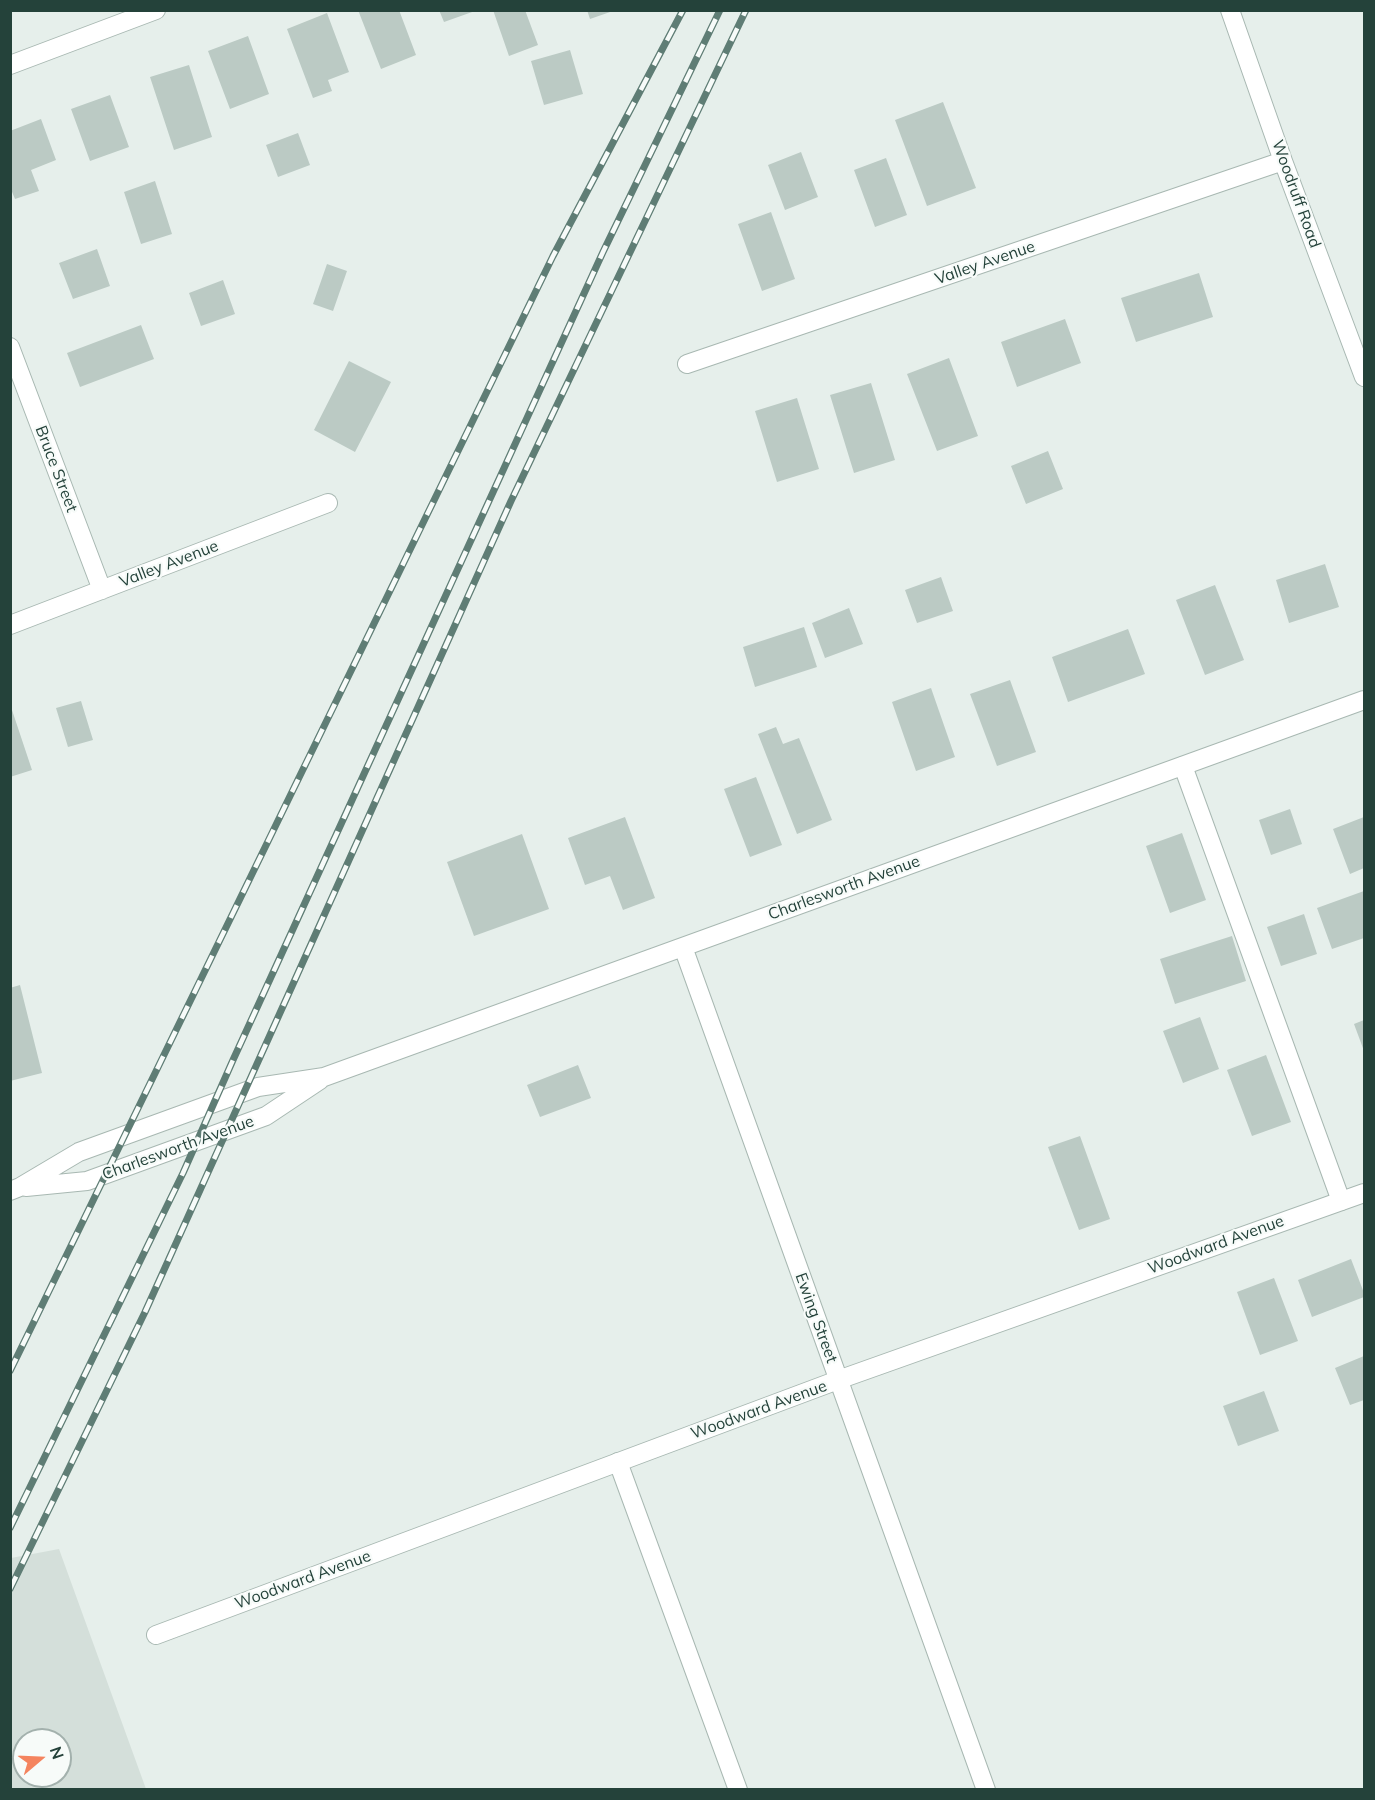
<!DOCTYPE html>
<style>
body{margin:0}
#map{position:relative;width:1375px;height:1800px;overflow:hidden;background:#e6efeb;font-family:Mulish,sans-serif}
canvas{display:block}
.frame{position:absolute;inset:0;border:12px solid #24423a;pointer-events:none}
.north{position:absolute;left:12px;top:1728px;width:60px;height:60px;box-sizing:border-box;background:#f7fbf9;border:2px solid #a3b1ad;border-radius:50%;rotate:71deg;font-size:16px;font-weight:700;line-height:24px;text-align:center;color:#24423a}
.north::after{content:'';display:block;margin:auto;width:21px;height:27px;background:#f4845f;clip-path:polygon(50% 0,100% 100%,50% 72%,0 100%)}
</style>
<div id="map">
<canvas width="1375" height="1800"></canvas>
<div class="frame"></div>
<div class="north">N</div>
</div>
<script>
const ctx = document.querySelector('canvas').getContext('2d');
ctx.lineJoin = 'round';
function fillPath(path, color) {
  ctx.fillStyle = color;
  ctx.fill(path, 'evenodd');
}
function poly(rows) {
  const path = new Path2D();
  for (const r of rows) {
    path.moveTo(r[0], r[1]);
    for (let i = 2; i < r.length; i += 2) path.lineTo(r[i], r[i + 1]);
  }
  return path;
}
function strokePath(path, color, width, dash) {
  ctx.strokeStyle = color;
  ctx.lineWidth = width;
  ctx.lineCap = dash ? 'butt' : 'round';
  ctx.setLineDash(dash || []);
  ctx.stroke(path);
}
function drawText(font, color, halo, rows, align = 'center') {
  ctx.font = font + ' Mulish,sans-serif';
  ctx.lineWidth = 4.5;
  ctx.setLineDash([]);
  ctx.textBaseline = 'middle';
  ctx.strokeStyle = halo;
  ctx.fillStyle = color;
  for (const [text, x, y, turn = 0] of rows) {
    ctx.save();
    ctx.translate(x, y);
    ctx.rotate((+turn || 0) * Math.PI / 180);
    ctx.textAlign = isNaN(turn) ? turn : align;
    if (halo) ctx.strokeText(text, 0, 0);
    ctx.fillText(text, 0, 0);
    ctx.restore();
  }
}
fillPath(poly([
 [59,1549,146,1789,11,1789,11,1558],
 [24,1740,60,1740,60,1776,24,1776]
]), '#d4dfda');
fillPath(poly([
 [358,10,399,10,416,55,381,69],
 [439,10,475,10,475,11,444,22],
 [493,10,525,10,538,45,509,56],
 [587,10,613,10,613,11,590,19],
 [327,13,349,72,328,80,332,91,313,98,287,29],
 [248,36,269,94,230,109,208,51],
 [570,50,583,94,544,105,531,61],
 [189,65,212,137,174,150,150,77],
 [110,95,129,147,90,161,71,109],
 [943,102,976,188,927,206,895,120],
 [41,119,56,160,31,170,39,191,15,199,10,187,10,131],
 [298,133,310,165,278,177,266,145],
 [801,152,818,197,785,210,768,165],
 [886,158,907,215,875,227,854,170],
 [155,181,172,234,141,244,124,192],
 [771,212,795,279,762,291,738,224],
 [97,249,110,286,73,299,59,263],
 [327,264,347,271,333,311,313,304],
 [1199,273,1213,317,1136,342,1121,298],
 [223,280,235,314,201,326,189,293],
 [1065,319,1081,363,1017,387,1001,342],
 [141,325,154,359,80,387,67,353],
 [949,358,978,436,937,451,907,374],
 [349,361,391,382,355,452,314,430],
 [871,383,895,460,854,473,830,395],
 [797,398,819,469,777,482,755,411],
 [1048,451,1063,489,1026,504,1011,466],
 [1325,564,1339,607,1289,623,1276,580],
 [941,577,953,611,917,623,905,590],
 [1215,585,1244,660,1205,675,1176,600],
 [849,608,863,644,825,658,812,623],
 [804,627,817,667,755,687,743,647],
 [1128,629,1145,674,1068,702,1052,657],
 [1010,680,1036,752,997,766,970,694],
 [931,688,955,757,916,771,892,702],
 [81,701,93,740,68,747,56,708],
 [10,704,32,770,10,777],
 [776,727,783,744,799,738,832,820,797,834,758,734],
 [756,777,782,845,750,857,724,789],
 [1290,809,1302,844,1271,855,1259,820],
 [625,817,655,898,623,910,610,876,585,885,568,838],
 [1364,817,1364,868,1350,874,1333,829],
 [1182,833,1206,900,1170,913,1146,846],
 [522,834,549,909,474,936,447,862],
 [1364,891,1364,938,1332,949,1317,908],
 [1304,914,1317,954,1281,966,1267,927],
 [1232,936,1246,981,1175,1004,1160,959],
 [20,985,42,1073,10,1081,10,988],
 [1200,1017,1219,1069,1183,1083,1163,1031],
 [1364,1020,1364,1051,1354,1024],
 [1266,1055,1291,1122,1252,1136,1227,1070],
 [578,1065,591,1098,540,1117,527,1085],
 [1080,1136,1110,1219,1079,1230,1048,1147],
 [1351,1259,1364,1293,1364,1297,1312,1317,1298,1280],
 [1274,1278,1298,1341,1260,1355,1237,1292],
 [1364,1356,1364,1400,1350,1405,1335,1368],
 [1264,1391,1279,1431,1238,1446,1223,1406]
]), '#bbcac4');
const service = poly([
 [1183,766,1341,1201],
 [618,1462,738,1790]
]);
const minor = poly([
 [1230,10,1283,161,1364,377],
 [10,65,156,10],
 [10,347,102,590],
 [687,364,1283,161],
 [10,625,328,503],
 [683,947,986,1790],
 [26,1187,87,1181,266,1116,320,1080],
 [10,1191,20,1187,79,1152,258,1087,324,1077,1364,700],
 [156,1635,838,1380,1364,1193]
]);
strokePath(service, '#a8b8b2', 20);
strokePath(minor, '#a8b8b2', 20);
strokePath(service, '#fff', 18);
strokePath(minor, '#fff', 18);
const rail = poly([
 [10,1371,553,256,683,10],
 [10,1528,183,1173,233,1060,603,252,720,10],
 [10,1589,145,1312,511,501,746,10]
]);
strokePath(rail, '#5f7d75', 7);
strokePath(rail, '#f7fbf9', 4.5, [14]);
drawText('16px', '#24423a', '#f7fbf9', [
 ["Woodruff Road",1296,194,70],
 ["Valley Avenue",985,263,-19],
 ["Bruce Street",56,469,69],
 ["Valley Avenue",169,564,-21],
 ["Charlesworth Avenue",844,888,-20],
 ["Charlesworth Avenue",178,1148,-20],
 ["Woodward Avenue",1216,1245,-20],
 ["Ewing Street",816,1318,70],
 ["Woodward Avenue",759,1410,-20],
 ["Woodward Avenue",303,1580,-20]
]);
</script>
